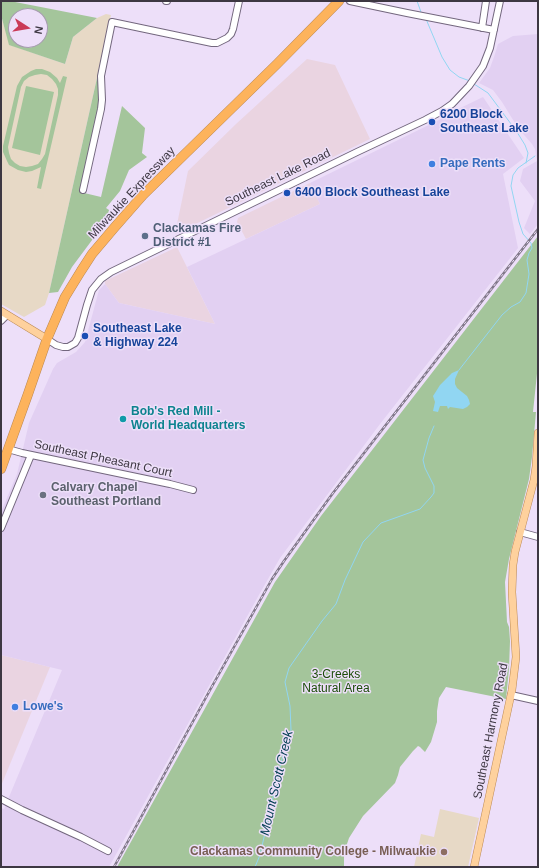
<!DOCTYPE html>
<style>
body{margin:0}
#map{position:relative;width:539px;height:868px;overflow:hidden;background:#eddff9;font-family:Arial,sans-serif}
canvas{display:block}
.frame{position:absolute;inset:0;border:2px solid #3d3742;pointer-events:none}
.north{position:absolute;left:8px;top:8px;width:40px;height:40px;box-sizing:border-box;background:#eddff9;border:1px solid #a79cb0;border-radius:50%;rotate:102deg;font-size:11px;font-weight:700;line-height:16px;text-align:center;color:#3d3742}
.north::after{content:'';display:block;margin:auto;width:14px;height:18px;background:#ca3a57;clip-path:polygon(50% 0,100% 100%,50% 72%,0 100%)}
</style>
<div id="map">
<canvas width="539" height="868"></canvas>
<div class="frame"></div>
<div class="north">N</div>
</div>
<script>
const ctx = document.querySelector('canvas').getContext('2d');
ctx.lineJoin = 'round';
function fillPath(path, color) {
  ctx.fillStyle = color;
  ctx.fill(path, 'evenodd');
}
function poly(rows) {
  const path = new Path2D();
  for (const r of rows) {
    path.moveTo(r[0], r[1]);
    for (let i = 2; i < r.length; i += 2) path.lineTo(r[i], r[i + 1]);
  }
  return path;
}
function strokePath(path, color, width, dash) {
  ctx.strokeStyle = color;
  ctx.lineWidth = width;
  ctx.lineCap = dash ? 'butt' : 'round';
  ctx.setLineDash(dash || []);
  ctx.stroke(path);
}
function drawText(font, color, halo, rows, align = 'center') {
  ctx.font = font + ' Arial,sans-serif';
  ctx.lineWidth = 3;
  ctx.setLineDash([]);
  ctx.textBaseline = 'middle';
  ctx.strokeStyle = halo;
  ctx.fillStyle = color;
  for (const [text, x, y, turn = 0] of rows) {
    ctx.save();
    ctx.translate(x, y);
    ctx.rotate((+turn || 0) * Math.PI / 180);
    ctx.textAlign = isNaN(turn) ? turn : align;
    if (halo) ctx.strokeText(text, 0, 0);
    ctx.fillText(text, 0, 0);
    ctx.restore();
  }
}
fillPath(poly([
 [307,59,335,65,370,139,175,234,188,171,236,124],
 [310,183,320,204,246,239,237,222,238,218],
 [177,247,215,324,119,303,105,284,105,281],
 [1,655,50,667,1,786]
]), '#ead4e1');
fillPath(poly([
 [538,34,538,224,530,234,524,228,535,201,520,181,523,169,537,161,535,149,532,144,518,128,502,102,493,90,479,83,490,68,494,57,498,44,513,36],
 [483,97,524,158,503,174,518,248,380,424,280,558,260,593,109,867,1,867,1,808,4,809,62,670,1,655,1,512,17,474,29,423,53,369,57,363,76,352,85,342,99,290,105,284,119,303,215,324,187,267,320,204,310,183,439,120,452,112]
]), '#e2d0f2');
fillPath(poly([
 [106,14,111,15,49,293,45,305,24,317,1,304,1,16,10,45,65,64,73,37,97,18],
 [440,809,479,818,468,867,414,867,421,834,434,837]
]), '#e7d9c6');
fillPath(poly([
 [1,1,10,1,97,18,73,37,65,64,9,45,1,15],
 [16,16,40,16,40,40,16,40],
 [36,69,42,69,50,72,57,78,60,83,63,76,67,77,41,189,37,188,41,167,32,171,26,172,18,170,9,165,7,161,3,152,3,146,17,86,22,77,31,71],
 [41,74,47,75,52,79,56,84,58,89,58,95,54,113,45,154,42,159,38,164,32,166,26,167,20,166,15,163,11,159,9,153,8,147,21,87,24,81,29,77,35,75],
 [99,69,99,107,80,192,101,197,122,106,145,128,142,153,147,157,129,170,120,191,106,208,109,210,107,220,72,267,58,292,49,293],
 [26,86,54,92,40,155,12,148],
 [538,236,538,364,533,412,536,412,532,457,529,479,509,559,505,582,507,622,509,627,510,641,509,669,506,699,446,687,439,698,437,711,437,722,431,742,425,752,420,747,418,746,413,751,400,767,398,775,395,783,363,816,349,838,347,844,344,856,344,867,117,867,275,582,321,516]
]), '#a4c59b');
fillPath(poly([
 [459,370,455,379,455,384,457,388,467,396,469,400,470,404,467,407,463,409,450,407,448,409,447,406,440,406,438,412,433,411,435,402,433,396,435,393,440,385,452,373]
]), '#91d6f2');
strokePath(poly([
 [417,1,421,12],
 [426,19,442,57,450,70,459,77,470,81],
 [474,84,488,93,517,132,525,145,528,153,526,163],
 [459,370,502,315,511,307,520,302,526,293,529,274,527,260,529,253,532,248,531,243,523,234,519,222,511,186,513,175,518,168,535,156],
 [255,867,260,855,281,762,291,730,290,706,285,682,289,668,322,621,336,604,345,580,363,542,381,523,420,509,431,497,434,493,434,486,425,468,423,460,429,438,434,426]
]), '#91d6f2', 1);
const minor = poly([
 [166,1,167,1],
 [350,1,407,13,494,30],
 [482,28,486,1],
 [83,190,101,109,102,100,101,76,112,22,212,43,217,43,227,38,231,34,233,29,239,1],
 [1,321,7,315],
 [47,339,56,345,63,347,68,347,75,343,78,338,87,305,92,290,101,279,111,272,357,152,425,120,442,111,452,104,469,86,483,66,490,48,500,1],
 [8,449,22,453,170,484,193,490],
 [1,528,31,455],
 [520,532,538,537],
 [511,695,538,701],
 [1,799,22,810,81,837,108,851]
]);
const major = poly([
 [1,311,47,339],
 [474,867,512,690,516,657,512,592,513,565,515,552,534,480,536,466,538,433]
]);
const highway = poly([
 [1,469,28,394,47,339,65,297,81,271,92,254,114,228,143,195,277,64,339,1]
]);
strokePath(minor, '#73677e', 8);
strokePath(major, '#ba8853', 8);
strokePath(highway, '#ba8853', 10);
strokePath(minor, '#fff', 6);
strokePath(major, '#fed19d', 7);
strokePath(highway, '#fdb35c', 9);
const rail = poly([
 [114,867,210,690,272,579,284,561,333,493,538,229]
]);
strokePath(rail, '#817889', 2.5);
strokePath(rail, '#eddff9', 1, [3]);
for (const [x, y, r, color] of [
 [432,122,4,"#1a4fb4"],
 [432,164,4,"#3f7fe0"],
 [287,193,4,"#1a4fb4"],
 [145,236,4,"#5c6f8a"],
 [85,336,4,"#1a4fb4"],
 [123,419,4,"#0f9aa8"],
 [43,495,4,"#6b7280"],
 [15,707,4,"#3f7fe0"],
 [444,852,4,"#8d6e63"]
]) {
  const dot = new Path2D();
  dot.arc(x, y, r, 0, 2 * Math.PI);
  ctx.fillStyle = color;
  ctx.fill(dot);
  strokePath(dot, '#eddff9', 1.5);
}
drawText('bold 12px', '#164399', '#eddff9', [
 ["6200 Block",440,115],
 ["Southeast Lake",440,129],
 ["6400 Block Southeast Lake",295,193],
 ["Southeast Lake",93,329],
 ["& Highway 224",93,343]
], 'left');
drawText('bold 12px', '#366cbe', '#eddff9', [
 ["Pape Rents",440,164],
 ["Lowe's",23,707]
], 'left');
drawText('12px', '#3d3742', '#eddff9', [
 ["Southeast Lake Road",278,178,-26],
 ["Milwaukie Expressway",132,193,-47],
 ["Southeast Pheasant Court",103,459,12],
 ["Southeast Harmony Road",491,731,-79]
]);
drawText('bold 12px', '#4e5e75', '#eddff9', [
 ["Clackamas Fire",153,229],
 ["District #1",153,243]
], 'left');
drawText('bold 12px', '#0d838f', '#eddff9', [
 ["Bob's Red Mill -",131,412],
 ["World Headquarters",131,426]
], 'left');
drawText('bold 12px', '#5b616d', '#eddff9', [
 ["Calvary Chapel",51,488],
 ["Southeast Portland",51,502]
], 'left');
drawText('12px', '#1c4d09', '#eddff9', [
 ["3-Creeks",336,675],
 ["Natural Area",336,689]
]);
drawText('bold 12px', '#785e54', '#eddff9', [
 ["Clackamas Community College - Milwaukie",436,852]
], 'right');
drawText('italic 13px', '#003d50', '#eddff9', [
 ["Mount Scott Creek",277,783,-77]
]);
</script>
